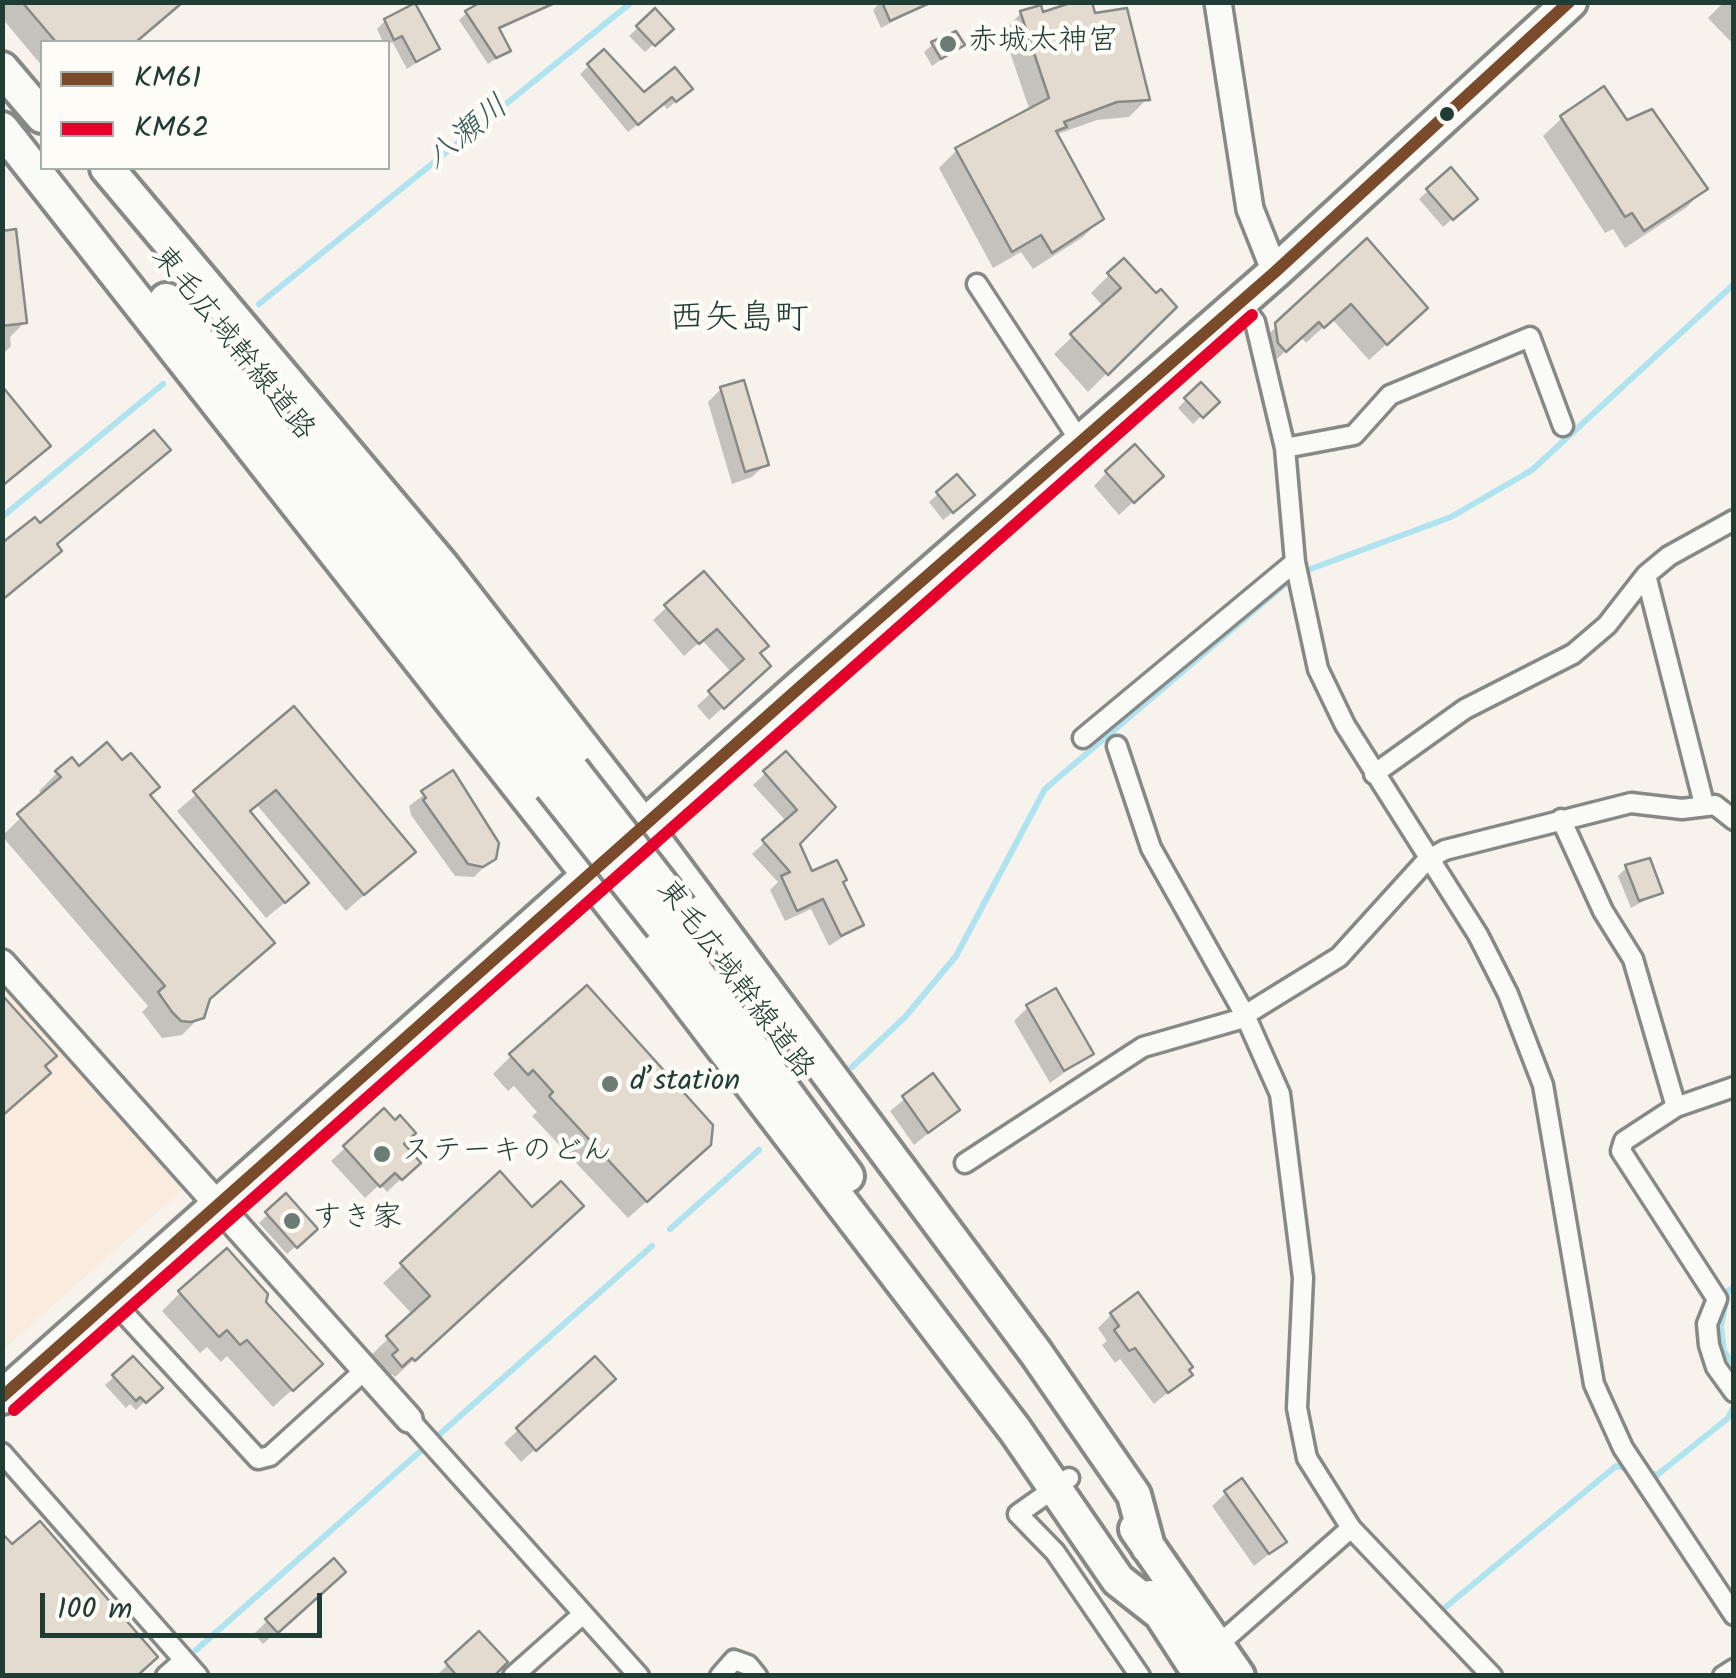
<!DOCTYPE html>
<meta charset="utf-8">
<style>
body{margin:0}
#map{position:relative;width:1736px;height:1678px;overflow:hidden;background:#f7f2ec;font-family:Kalam,sans-serif}
canvas{display:block}
.frame{position:absolute;inset:0;border:5px solid #1f3d34;pointer-events:none}
.legend{position:absolute;left:40px;top:40px;width:350px;height:130px;box-sizing:border-box;background:#fdfcf7;border:2px solid #a4b0a9;margin:0;padding:12px 18px;list-style:none;font-size:30px;color:#1f3d34}
.legend li{display:flex;align-items:center;gap:20px;height:50px}
.legend b{width:50px;border:2px solid #a4b0a9}
.scale{position:absolute;left:40px;top:1593px;width:282px;height:45px;box-sizing:border-box;border:5px solid #1f3d34;border-top:0;padding-left:12px;font-size:30px;line-height:35px;white-space:nowrap;color:#1f3d34;-webkit-text-stroke:8px #fdfcf7;paint-order:stroke}
</style>
<div id="map">
<canvas width="1736" height="1678"></canvas>
<div class="frame"></div>
<ul class="legend">
<li><b style="height:12px;background:#7a4b2a"></b>KM61</li>
<li><b style="height:12px;background:#e4002b"></b>KM62</li>
</ul>
<div class="scale">100 m</div>
</div>
<script>
const ctx = document.querySelector('canvas').getContext('2d');
ctx.lineJoin = 'round';
function fillPath(path, color) {
  ctx.fillStyle = color;
  ctx.fill(path, 'evenodd');
}
function poly(rows) {
  const path = new Path2D();
  for (const r of rows) {
    path.moveTo(r[0], r[1]);
    for (let i = 2; i < r.length; i += 2) path.lineTo(r[i], r[i + 1]);
  }
  return path;
}
function strokePath(path, color, width, dash) {
  ctx.strokeStyle = color;
  ctx.lineWidth = width;
  ctx.lineCap = dash ? 'butt' : 'round';
  ctx.setLineDash(dash || []);
  ctx.stroke(path);
}
function drawText(font, color, halo, rows, align = 'center') {
  ctx.font = font + ' Kalam,"Klee One",sans-serif';
  ctx.lineWidth = 9;
  ctx.setLineDash([]);
  ctx.textBaseline = 'middle';
  ctx.strokeStyle = halo;
  ctx.fillStyle = color;
  for (const [text, x, y, turn = 0] of rows) {
    ctx.save();
    ctx.translate(x, y);
    ctx.rotate((+turn || 0) * Math.PI / 180);
    ctx.textAlign = isNaN(turn) ? turn : align;
    if (halo) ctx.strokeText(text, 0, 0);
    ctx.fillText(text, 0, 0);
    ctx.restore();
  }
}
fillPath(poly([
 [2,979,187,1186,3,1350,2,1350]
]), '#f9ecde');
fillPath(poly([
 [2,2,183,2,135,42,42,42,42,66,2,18],
 [881,2,924,2,925,4,881,28,873,10],
 [1724,2,1734,2,1734,45,1708,18],
 [538,9,498,30,508,51,488,64,459,20,467,13],
 [655,12,670,29,645,52,629,36],
 [1021,13,1094,16,1147,99,1129,117,1097,120,1055,135,1101,219,1083,237,1033,269,1021,252,993,268,939,168,957,150,1030,111,1003,32],
 [385,21,437,49,407,69,393,43,383,42,377,29],
 [933,44,962,45,932,66,924,52],
 [604,52,642,93,675,70,681,97,667,109,663,104,628,132,580,74],
 [1562,118,1626,123,1705,188,1687,207,1625,248,1613,229,1605,233,1543,136],
 [1450,171,1466,207,1443,227,1419,199],
 [2,233,25,322,10,337,11,346,2,355],
 [1366,242,1408,325,1369,360,1332,319,1306,343,1301,337,1268,367,1259,343],
 [1109,275,1174,306,1088,392,1054,354,1104,307,1091,293],
 [1201,385,1217,401,1193,424,1178,408],
 [721,389,766,464,752,477,732,484,708,402],
 [168,450,55,546,59,551,2,600,2,546],
 [1107,472,1147,489,1119,515,1094,486],
 [938,494,963,504,943,520,929,502],
 [703,574,757,654,755,679,709,720,697,706,732,673,702,640,684,656,653,620],
 [294,710,413,852,346,911,257,805,248,813,288,900,266,918,177,811],
 [786,754,833,807,797,843,811,875,836,863,862,924,829,946,811,909,785,921,770,890,778,882,752,854,787,822,753,785],
 [122,764,147,796,206,1001,201,1016,182,1035,162,1038,142,1012,148,1006,2,836,43,796,39,791,57,773],
 [452,774,488,863,474,877,455,876,411,815,409,806],
 [1626,868,1660,892,1631,908,1618,876],
 [1028,1007,1091,1053,1050,1083,1014,1021],
 [511,1056,690,1163,628,1218,532,1116,537,1112,514,1086,508,1091,493,1074],
 [932,1077,957,1110,914,1145,890,1111],
 [384,1112,401,1144,418,1163,387,1192,380,1184,365,1198,331,1161],
 [500,1175,532,1210,562,1224,395,1377,392,1374,382,1383,370,1356,413,1315,383,1283],
 [286,1197,315,1229,287,1254,259,1223],
 [180,1293,264,1302,301,1382,273,1407,227,1356,221,1362,207,1347,200,1353,162,1311],
 [1111,1315,1189,1375,1154,1404,1120,1359,1115,1363,1102,1345,1107,1341,1098,1328],
 [133,1359,159,1388,136,1410,130,1404,126,1408,105,1385],
 [595,1360,599,1392,521,1462,504,1443],
 [1226,1493,1284,1542,1254,1566,1212,1506],
 [329,1585,263,1644,254,1634,267,1621],
 [479,1634,491,1676,436,1676]
]), '#0003');
strokePath(poly([
 [259,304,632,2],
 [2,517,163,384],
 [852,1067,905,1017,956,956,1045,789,1297,574,1451,517,1532,470,1734,284],
 [670,1229,759,1150],
 [1734,1287,1728,1291,1721,1327,1724,1352,1734,1364],
 [1646,1472,1657,1475,1727,1419,1734,1407],
 [1408,1575,1442,1610,1616,1466,1634,1470],
 [196,1650,652,1246]
]), '#b0e3f0', 6);
const building = poly([
 [22,2,183,2,136,42,56,42,22,2],
 [481,2,557,2,499,28,511,51,496,58,465,11,481,2],
 [882,2,932,2,890,21,882,2],
 [1073,2,1092,2,1095,13,1127,8,1150,100,1117,102,1064,122,1067,127,1056,131,1104,219,1052,253,1041,235,1012,252,955,148,1049,98,1020,11,1041,5,1043,12,1073,2],
 [415,3,440,49,416,62,402,36,394,40,384,19,415,3],
 [655,8,674,29,655,46,636,26,655,8],
 [956,31,965,45,941,59,931,42,956,31],
 [604,49,644,92,675,67,693,89,676,102,672,97,638,125,587,64,604,49],
 [1604,86,1627,120,1652,109,1708,189,1644,231,1632,213,1625,217,1560,116,1604,86],
 [1451,167,1478,199,1453,220,1426,189,1451,167],
 [16,229,27,323,2,326,2,231,16,229],
 [1367,238,1428,308,1387,345,1351,304,1324,328,1319,322,1286,352,1278,343,1275,323,1367,238],
 [1124,258,1156,293,1161,289,1177,307,1108,375,1070,334,1121,288,1107,273,1124,258],
 [744,380,769,465,745,472,720,387,744,380],
 [1201,382,1220,402,1203,418,1184,398,1201,382],
 [2,386,51,446,2,486,2,386],
 [154,430,171,450,57,544,62,551,2,600,2,543,35,517,40,523,154,430],
 [1135,444,1164,476,1134,503,1105,471,1135,444],
 [957,474,975,495,953,513,936,492,957,474],
 [704,571,769,646,760,653,771,666,724,709,708,691,744,659,717,629,699,644,664,605,704,571],
 [294,706,416,852,364,895,276,790,250,811,309,883,285,903,193,791,294,706],
 [107,742,122,760,131,753,160,787,150,795,275,943,210,999,204,1018,191,1022,181,1021,172,1012,158,992,165,986,17,814,61,777,55,771,72,757,79,766,107,742],
 [786,751,836,807,800,844,812,871,837,860,847,880,843,882,864,925,841,936,823,899,797,911,781,876,790,872,762,840,797,810,763,771,786,751],
 [453,770,499,843,496,859,483,867,468,864,423,800,426,798,421,791,453,770],
 [1650,858,1663,893,1639,901,1625,865,1650,858],
 [587,985,713,1125,711,1145,647,1202,549,1096,553,1092,533,1070,528,1075,509,1054,587,985],
 [1056,988,1094,1054,1064,1071,1026,1005,1056,988],
 [2,995,57,1056,45,1066,51,1073,2,1116,2,995],
 [933,1073,960,1110,928,1133,902,1096,933,1073],
 [384,1108,395,1120,400,1115,416,1133,404,1144,421,1163,402,1180,395,1173,380,1187,343,1146,384,1108],
 [500,1171,532,1207,561,1181,584,1206,415,1361,412,1358,402,1367,392,1355,398,1350,386,1336,430,1296,400,1263,500,1171],
 [286,1193,318,1229,297,1248,265,1212,286,1193],
 [227,1248,268,1294,266,1302,323,1364,293,1391,247,1340,240,1345,227,1330,219,1337,178,1291,227,1248],
 [1138,1292,1193,1367,1189,1370,1193,1375,1168,1393,1135,1348,1129,1351,1114,1330,1119,1326,1110,1313,1138,1292],
 [133,1356,163,1388,146,1403,140,1397,136,1401,112,1375,133,1356],
 [595,1356,616,1379,536,1451,516,1428,595,1356],
 [1242,1478,1287,1542,1269,1554,1224,1491,1242,1478],
 [40,1521,158,1657,137,1676,2,1676,2,1533,12,1544,40,1521],
 [334,1558,346,1572,278,1633,265,1619,334,1558],
 [479,1631,508,1662,494,1676,457,1676,445,1662,479,1631]
]);
fillPath(building, '#e4dbd0');
strokePath(building, '#868985', 2.5);
const street = poly([
 [977,284,1080,441],
 [1240,302,1255,322,1285,448,1295,562,1318,669,1345,725,1478,935,1508,994,1543,1085,1594,1384,1623,1448,1734,1615],
 [1285,448,1354,435,1390,395,1530,337,1563,426],
 [1646,575,1704,804],
 [1083,738,1295,562],
 [1117,746,1151,848,1245,1015,1280,1094,1303,1278,1297,1408,1307,1458,1351,1528,1492,1676],
 [1374,774,1465,709,1573,654,1607,625,1646,575,1669,556,1734,520],
 [1561,819,1603,911,1633,959,1676,1107],
 [1734,1087,1676,1107,1624,1141,1621,1151,1717,1299,1707,1324,1709,1345,1716,1367,1734,1392],
 [965,1163,1143,1047,1237,1020,1339,957,1427,860,1445,850,1631,803,1682,809,1715,805,1734,820],
 [112,1300,258,1459,270,1456,365,1370],
 [409,1419,639,1676],
 [2,1453,198,1676],
 [1069,1478,1018,1514,1055,1552,1140,1676],
 [1217,1646,1351,1528],
 [166,1676,184,1660],
 [513,1676,583,1614],
 [720,1676,734,1660,748,1665,757,1676],
 [1723,1676,1734,1669]
]);
const secondary = poly([
 [1218,2,1250,209,1275,272],
 [2,963,409,1419]
]);
const highway = poly([
 [2,69,42,116],
 [2,129,676,986,1015,1430,1118,1580,1160,1613],
 [107,168,442,566,644,826,1036,1353,1134,1495,1148,1547],
 [166,300,551,786],
 [304,435,572,770],
 [662,926,847,1176],
 [2,1397,800,687,1275,272,1570,2],
 [1136,1529,1238,1676],
 [1150,1597,1201,1676]
]);
strokePath(street, '#868985', 25);
strokePath(secondary, '#868985', 32);
strokePath(highway, '#868985', 40);
strokePath(street, '#fafaf7', 18);
strokePath(secondary, '#fafaf7', 25);
strokePath(highway, '#fafaf7', 32);
const highwayBridge = poly([
 [572,770,680,909],
 [551,786,662,926]
]);
strokePath(highwayBridge, '#868985', 40, []);
strokePath(highwayBridge, '#fafaf7', 32);
strokePath(poly([
 [2,1397,800,687,1275,272,1569,2]
]), '#7a4b2a', 12);
strokePath(poly([
 [14,1410,1252,315]
]), '#e4002b', 12);
for (const [x, y, r, color] of [
 [948,44,10,"#6b7c74"],
 [1447,114,9,"#1f3d34"],
 [610,1084,10,"#6b7c74"],
 [382,1154,10,"#6b7c74"],
 [292,1221,10,"#6b7c74"]
]) {
  const dot = new Path2D();
  dot.arc(x, y, r, 0, 2 * Math.PI);
  ctx.fillStyle = color;
  ctx.fill(dot);
  strokePath(dot, '#fdfcf7', 4);
}
drawText('30px', '#1f3d34', '#fdfcf7', [
 ["赤城太神宮",968,44],
 ["d’station",630,1084],
 ["ステーキのどん",402,1154],
 ["すき家",312,1221]
], 'left');
drawText('30px', '#1f3d34', '#fdfcf7', [
 ["東毛広域幹線道路",231,345,51],
 ["東毛広域幹線道路",733,981,53]
]);
drawText('italic 32px', '#365d5a', '#fdfcf7', [
 ["八瀬川",469,135,-39]
]);
drawText('35px', '#1f3d34', '#fdfcf7', [
 ["西矢島町",739,322]
]);
</script>
